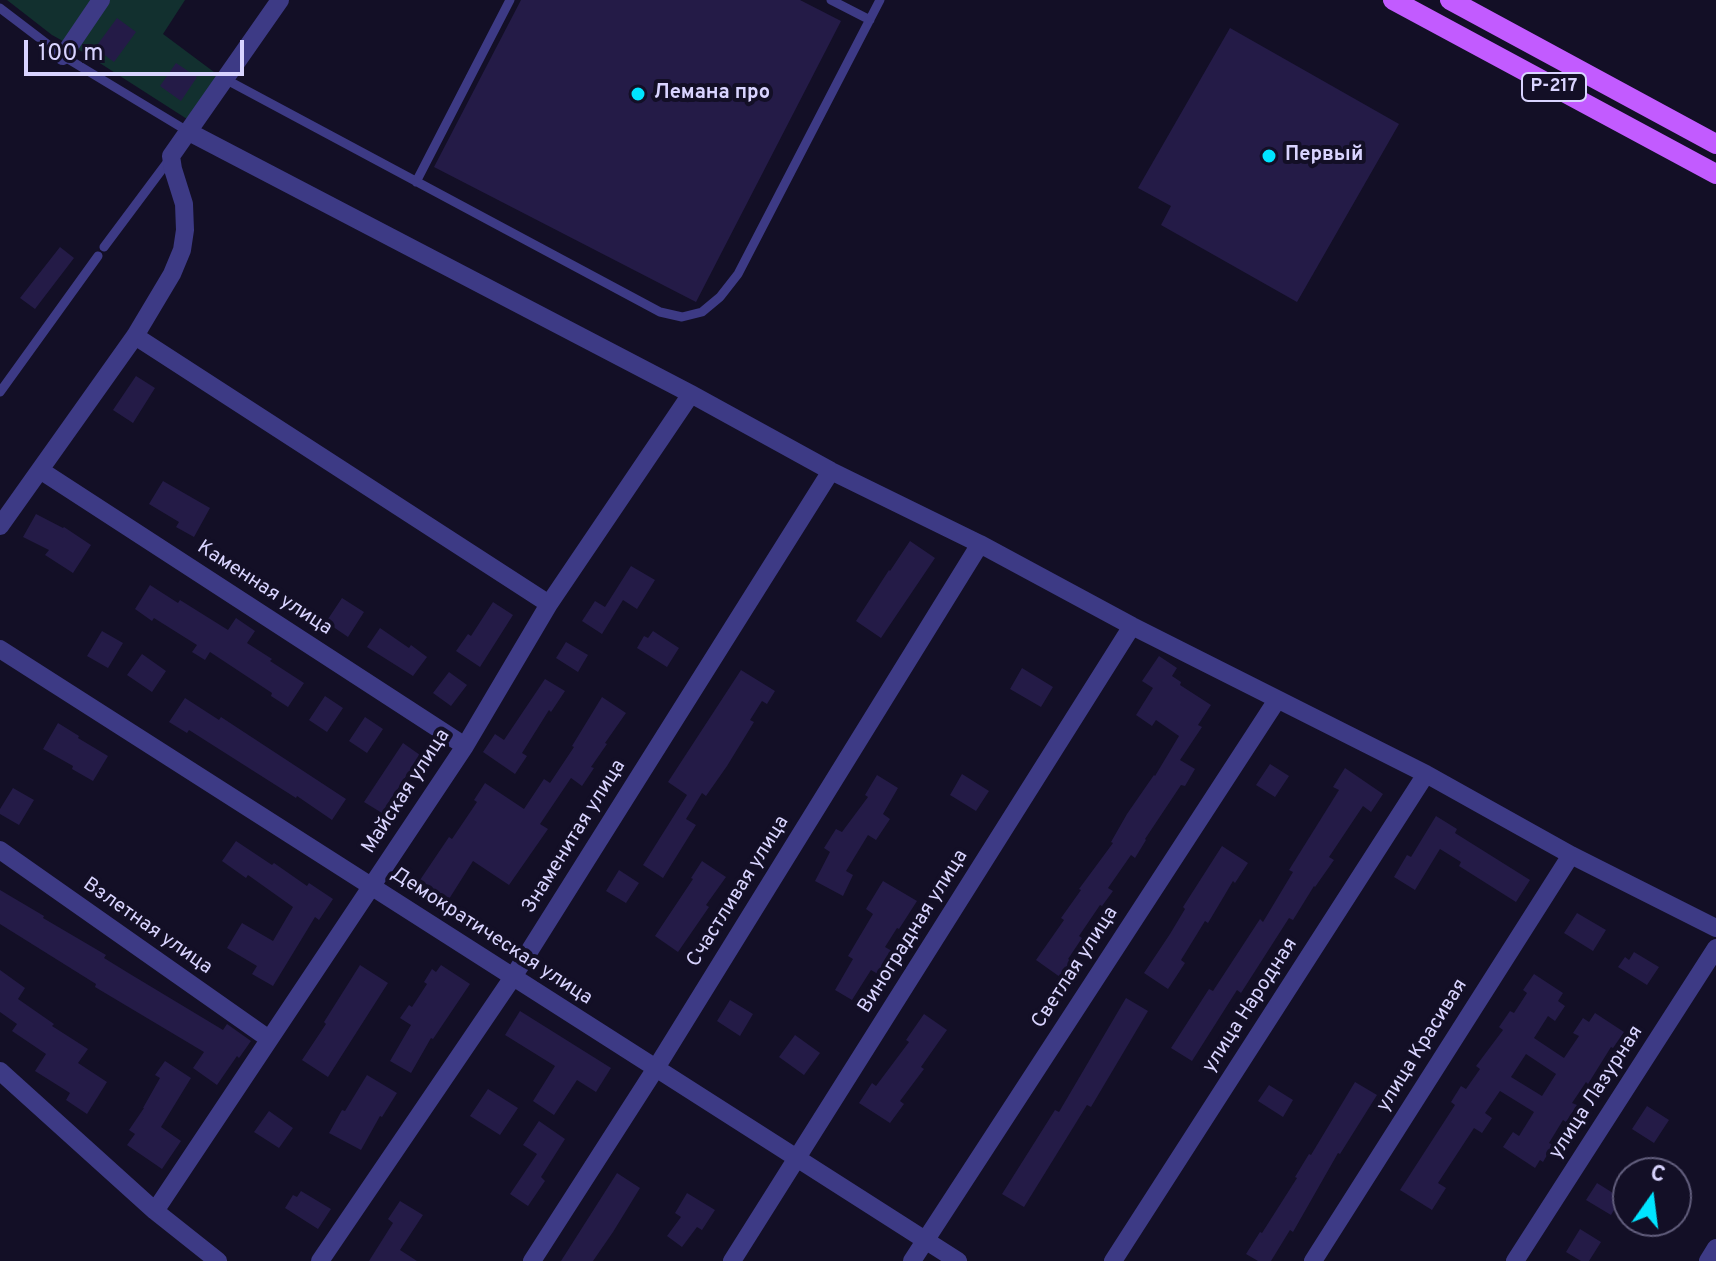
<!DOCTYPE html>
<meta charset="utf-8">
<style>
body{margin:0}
#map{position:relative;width:1716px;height:1261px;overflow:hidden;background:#130f26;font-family:Overpass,sans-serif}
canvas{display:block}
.north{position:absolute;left:1612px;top:1157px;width:80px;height:80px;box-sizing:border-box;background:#130f26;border:2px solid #625e7d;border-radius:50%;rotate:14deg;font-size:22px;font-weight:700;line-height:32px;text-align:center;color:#d9d4ff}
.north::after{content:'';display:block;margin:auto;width:28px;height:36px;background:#00e5ff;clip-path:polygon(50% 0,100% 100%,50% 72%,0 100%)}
.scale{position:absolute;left:24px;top:40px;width:220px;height:36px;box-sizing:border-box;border:4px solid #d9d4ff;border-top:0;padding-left:10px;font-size:24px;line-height:28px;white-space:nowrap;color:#d9d4ff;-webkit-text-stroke:6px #130f26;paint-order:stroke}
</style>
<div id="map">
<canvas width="1716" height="1261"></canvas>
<div class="north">С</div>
<div class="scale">100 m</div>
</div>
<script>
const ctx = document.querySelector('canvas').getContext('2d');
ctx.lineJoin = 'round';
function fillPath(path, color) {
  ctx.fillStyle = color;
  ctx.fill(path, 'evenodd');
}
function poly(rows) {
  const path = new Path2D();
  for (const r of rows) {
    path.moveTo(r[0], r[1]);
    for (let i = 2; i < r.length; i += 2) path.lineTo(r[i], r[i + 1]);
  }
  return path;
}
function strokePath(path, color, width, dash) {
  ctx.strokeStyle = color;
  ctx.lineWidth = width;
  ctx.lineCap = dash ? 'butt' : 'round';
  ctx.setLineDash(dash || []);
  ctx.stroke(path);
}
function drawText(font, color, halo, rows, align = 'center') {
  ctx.font = font + ' Overpass,sans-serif';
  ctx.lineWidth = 8;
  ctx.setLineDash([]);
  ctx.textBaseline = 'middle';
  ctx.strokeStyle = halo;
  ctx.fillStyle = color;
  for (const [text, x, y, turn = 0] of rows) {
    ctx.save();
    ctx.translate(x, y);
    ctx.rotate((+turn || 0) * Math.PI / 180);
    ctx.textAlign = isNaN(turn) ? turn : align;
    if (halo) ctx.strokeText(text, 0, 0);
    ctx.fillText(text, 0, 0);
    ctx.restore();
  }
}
fillPath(poly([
 [7,0,185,0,163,34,218,75,187,119,81,51,52,35]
]), '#12302f');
fillPath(poly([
 [521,0,800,0,841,21,696,302,434,167],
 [117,18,136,32,114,62,95,48],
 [1230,28,1399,124,1297,302,1161,225,1171,206,1138,188],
 [176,63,197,77,181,101,160,86],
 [60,247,74,258,35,309,20,298],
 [136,376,155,388,133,423,113,410],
 [163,481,210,508,194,537,176,527,179,522,149,504],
 [36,514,63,528,64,527,91,545,73,573,45,555,49,550,23,537],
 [910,541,935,558,881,638,856,621,889,570,890,571],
 [631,566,655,580,637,609,623,600,602,634,582,621,595,601,605,607],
 [150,585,178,603,180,600,228,630,236,618,255,631,247,643,272,659,270,661,304,683,288,707,271,696,272,693,210,652,205,660,192,652,197,645,154,618,152,621,135,609],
 [342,598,364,612,348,637,326,622],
 [493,602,513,615,480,667,456,651,468,634,471,636],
 [380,628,409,648,411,645,427,657,413,676,367,647],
 [102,631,123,643,108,668,87,656],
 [653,631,679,648,667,667,637,648,644,636,648,638],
 [566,642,588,655,578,672,556,658],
 [142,654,166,671,152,692,127,675],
 [1159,656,1177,668,1172,676,1181,682,1180,685,1211,705,1198,725,1202,727,1180,760,1195,769,1185,786,1181,785,1145,839,1146,840,1135,858,1131,855,1108,888,1113,891,1102,906,1100,905,1079,936,1082,938,1068,959,1071,961,1060,977,1036,960,1064,920,1061,918,1081,890,1079,889,1113,843,1111,842,1127,814,1154,775,1155,776,1179,736,1156,720,1152,726,1136,715,1153,688,1142,681],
 [1022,668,1053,687,1041,707,1010,689],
 [741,670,775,691,767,704,762,701,750,720,754,722,727,766,706,796,702,793,686,819,696,825,663,878,643,865,687,795,668,782],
 [449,672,467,685,451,706,433,693],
 [545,679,565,691,551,712,549,710,522,753,527,756,515,774,483,752,495,734,504,740],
 [325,696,343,708,327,732,309,720],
 [602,697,626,713,605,743,607,744,591,767,594,768,582,786,571,778,540,824,548,829,509,885,473,861,449,899,420,880,449,837,452,839,477,802,474,800,485,783,524,809,544,779,550,783,574,747,572,746],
 [185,698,219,720,221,717,346,799,332,820,297,796,296,798,189,730,187,733,169,722],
 [365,717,383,729,367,753,349,741],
 [58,723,79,736,78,738,108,756,93,781,72,769,73,766,43,749],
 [403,743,420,755,382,813,364,802],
 [1270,764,1289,776,1275,797,1256,785],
 [1345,768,1383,794,1371,812,1363,806,1329,857,1334,860,1315,887,1314,886,1293,920,1289,918,1241,993,1237,990,1192,1061,1171,1048,1209,989,1213,991,1260,919,1263,922,1293,872,1289,870,1339,790,1333,787],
 [962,774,989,791,976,811,950,795],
 [877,775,898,788,883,814,890,819,876,840,868,835,846,871,853,875,843,896,815,881,830,852,824,848,836,829,842,832,868,797,865,795],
 [13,788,34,800,19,825,0,814,0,809],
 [1436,816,1457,829,1455,833,1530,880,1516,902,1459,866,1461,862,1440,849,1415,890,1394,877,1407,855,1411,857],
 [236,841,272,865,274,863,307,886,309,883,333,899,319,920,315,917,273,986,252,974,257,966,227,948,242,923,273,941,293,907,248,875,246,878,222,861],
 [1222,846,1248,863,1235,883,1233,881,1208,923,1205,921,1181,960,1185,963,1168,989,1144,973,1170,934,1185,909,1183,907],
 [702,861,726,877,706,905,709,907,678,952,655,936,693,879,691,878],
 [619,870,639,883,626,903,606,891],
 [883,881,917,901,899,929,897,928,885,947,897,954,883,977,871,970,852,1000,835,990,853,959,848,956,873,914,866,909],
 [0,890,44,916,43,918,106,955,104,958,130,974,223,1030,227,1024,251,1041,239,1058,237,1056,217,1085,193,1068,204,1052,95,987,96,984,0,924],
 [1577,913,1606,930,1593,951,1564,933],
 [1634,952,1659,967,1647,985,1618,967,1625,957,1629,960],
 [360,965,388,983,328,1077,302,1060,326,1024,324,1022],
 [441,965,470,984,433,1039,431,1038,411,1073,390,1061,411,1025,400,1018,409,1005,412,1007,427,984,424,982,432,969,436,972],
 [0,970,25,988,18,999,54,1024,52,1026,88,1049,78,1063,107,1082,87,1114,66,1100,70,1093,35,1071,46,1054,12,1031,17,1024,0,1012],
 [1534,974,1563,993,1558,1001,1565,1006,1555,1021,1548,1016,1534,1038,1564,1058,1579,1036,1573,1033,1583,1018,1589,1022,1595,1013,1624,1032,1613,1048,1611,1047,1588,1084,1586,1082,1572,1103,1577,1105,1566,1122,1563,1120,1549,1143,1553,1145,1543,1162,1540,1160,1535,1168,1503,1147,1513,1132,1519,1136,1534,1112,1500,1091,1485,1113,1492,1118,1482,1133,1474,1128,1438,1183,1446,1188,1432,1210,1400,1190,1455,1105,1451,1102,1461,1086,1466,1089,1480,1069,1476,1066,1503,1030,1499,1027,1510,1011,1514,1013,1527,993,1523,990],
 [1526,1054,1556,1074,1542,1096,1511,1077],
 [1126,998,1148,1011,1091,1107,1087,1105,1024,1207,1002,1194,1055,1110,1059,1112],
 [730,1000,753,1014,740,1036,717,1021],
 [520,1011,611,1068,596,1092,577,1080,554,1115,533,1101,555,1066,505,1035],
 [924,1014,947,1030,921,1067,924,1069,900,1101,904,1104,890,1123,859,1103,872,1083,876,1086,909,1042,906,1040],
 [795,1035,820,1053,804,1075,779,1057],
 [165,1061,191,1078,161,1127,181,1141,162,1169,127,1145,135,1134,129,1130,144,1108,143,1108,160,1078,155,1075],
 [367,1075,397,1093,382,1117,380,1116,361,1150,329,1133,342,1110,345,1111],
 [1355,1082,1377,1095,1340,1154,1338,1153,1293,1232,1290,1230,1271,1261,1258,1261,1246,1254,1260,1232,1262,1233,1297,1178,1295,1177,1309,1154,1311,1155],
 [1269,1085,1293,1100,1283,1117,1258,1101],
 [488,1089,518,1108,500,1135,470,1116],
 [1647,1106,1669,1120,1654,1143,1632,1129],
 [269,1111,293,1128,279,1148,254,1132],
 [539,1121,565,1139,541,1177,545,1181,528,1206,510,1194,537,1154,523,1145],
 [617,1173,640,1188,613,1232,593,1261,561,1261],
 [1597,1183,1621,1198,1611,1215,1586,1200],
 [301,1191,331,1209,318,1229,285,1208,293,1195,297,1197],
 [687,1193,715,1210,702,1230,697,1227,682,1247,667,1236,681,1217,675,1213],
 [400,1201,423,1215,400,1250,417,1261,369,1261,393,1223,388,1219],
 [1580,1229,1601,1242,1589,1261,1581,1261,1566,1252]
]), '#241b47');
strokePath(poly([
 [831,0,870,20],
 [0,8,63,56,189,132],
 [225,79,660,312,682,317,702,312,720,297,738,274,880,0],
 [416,182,510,0],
 [104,247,169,160],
 [0,392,98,256]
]), '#3d3a85', 9);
strokePath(poly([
 [63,56,101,0],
 [189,132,691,394,831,471,980,544,1132,626,1426,774,1571,855,1716,928],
 [135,336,549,604],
 [40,470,465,746],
 [0,526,135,336,172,274,182,250,185,230,184,204,173,169,171,156,280,0],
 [0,649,958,1261],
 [0,850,269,1039],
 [0,1071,155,1211,218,1261],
 [155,1211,465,746,549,604,691,394],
 [320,1261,513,977,831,471],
 [532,1261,656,1068,980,544],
 [732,1261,1132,626],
 [912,1261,1277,700],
 [1113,1261,1426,774],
 [1313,1261,1571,855],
 [1515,1261,1716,948],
 [1708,1261,1716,1248]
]), '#3d3a85', 18);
strokePath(poly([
 [1393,0,1716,174],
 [1450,0,1716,144]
]), '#c25bff', 20);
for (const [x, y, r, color] of [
 [638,94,8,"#00e5ff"],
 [1269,156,8,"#00e5ff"]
]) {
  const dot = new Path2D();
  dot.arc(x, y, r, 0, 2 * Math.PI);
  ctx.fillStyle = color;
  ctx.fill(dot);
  strokePath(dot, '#130f26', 3);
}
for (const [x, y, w] of [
 [1554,87,64]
]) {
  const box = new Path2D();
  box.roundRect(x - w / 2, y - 14, w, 28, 6);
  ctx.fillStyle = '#130f26';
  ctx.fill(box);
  strokePath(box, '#d9d4ff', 2);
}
drawText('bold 18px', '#d9d4ff', null, [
 ["Р-217",1554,87]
]);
drawText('bold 20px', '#d9d4ff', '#130f26', [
 ["Лемана про",654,94],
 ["Первый",1285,156]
], 'left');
drawText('20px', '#d9d4ff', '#130f26', [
 ["Каменная улица",264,589,33],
 ["Майская улица",407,792,-57],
 ["Знаменитая улица",575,837,-58],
 ["Счастливая улица",739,892,-58],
 ["Взлетная улица",147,927,35],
 ["Виноградная улица",914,932,-58],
 ["Демократическая улица",491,937,33],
 ["Светлая улица",1076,968,-57],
 ["улица Народная",1251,1006,-57],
 ["улица Красивая",1423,1046,-58],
 ["улица Лазурная",1597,1093,-57]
]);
</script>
